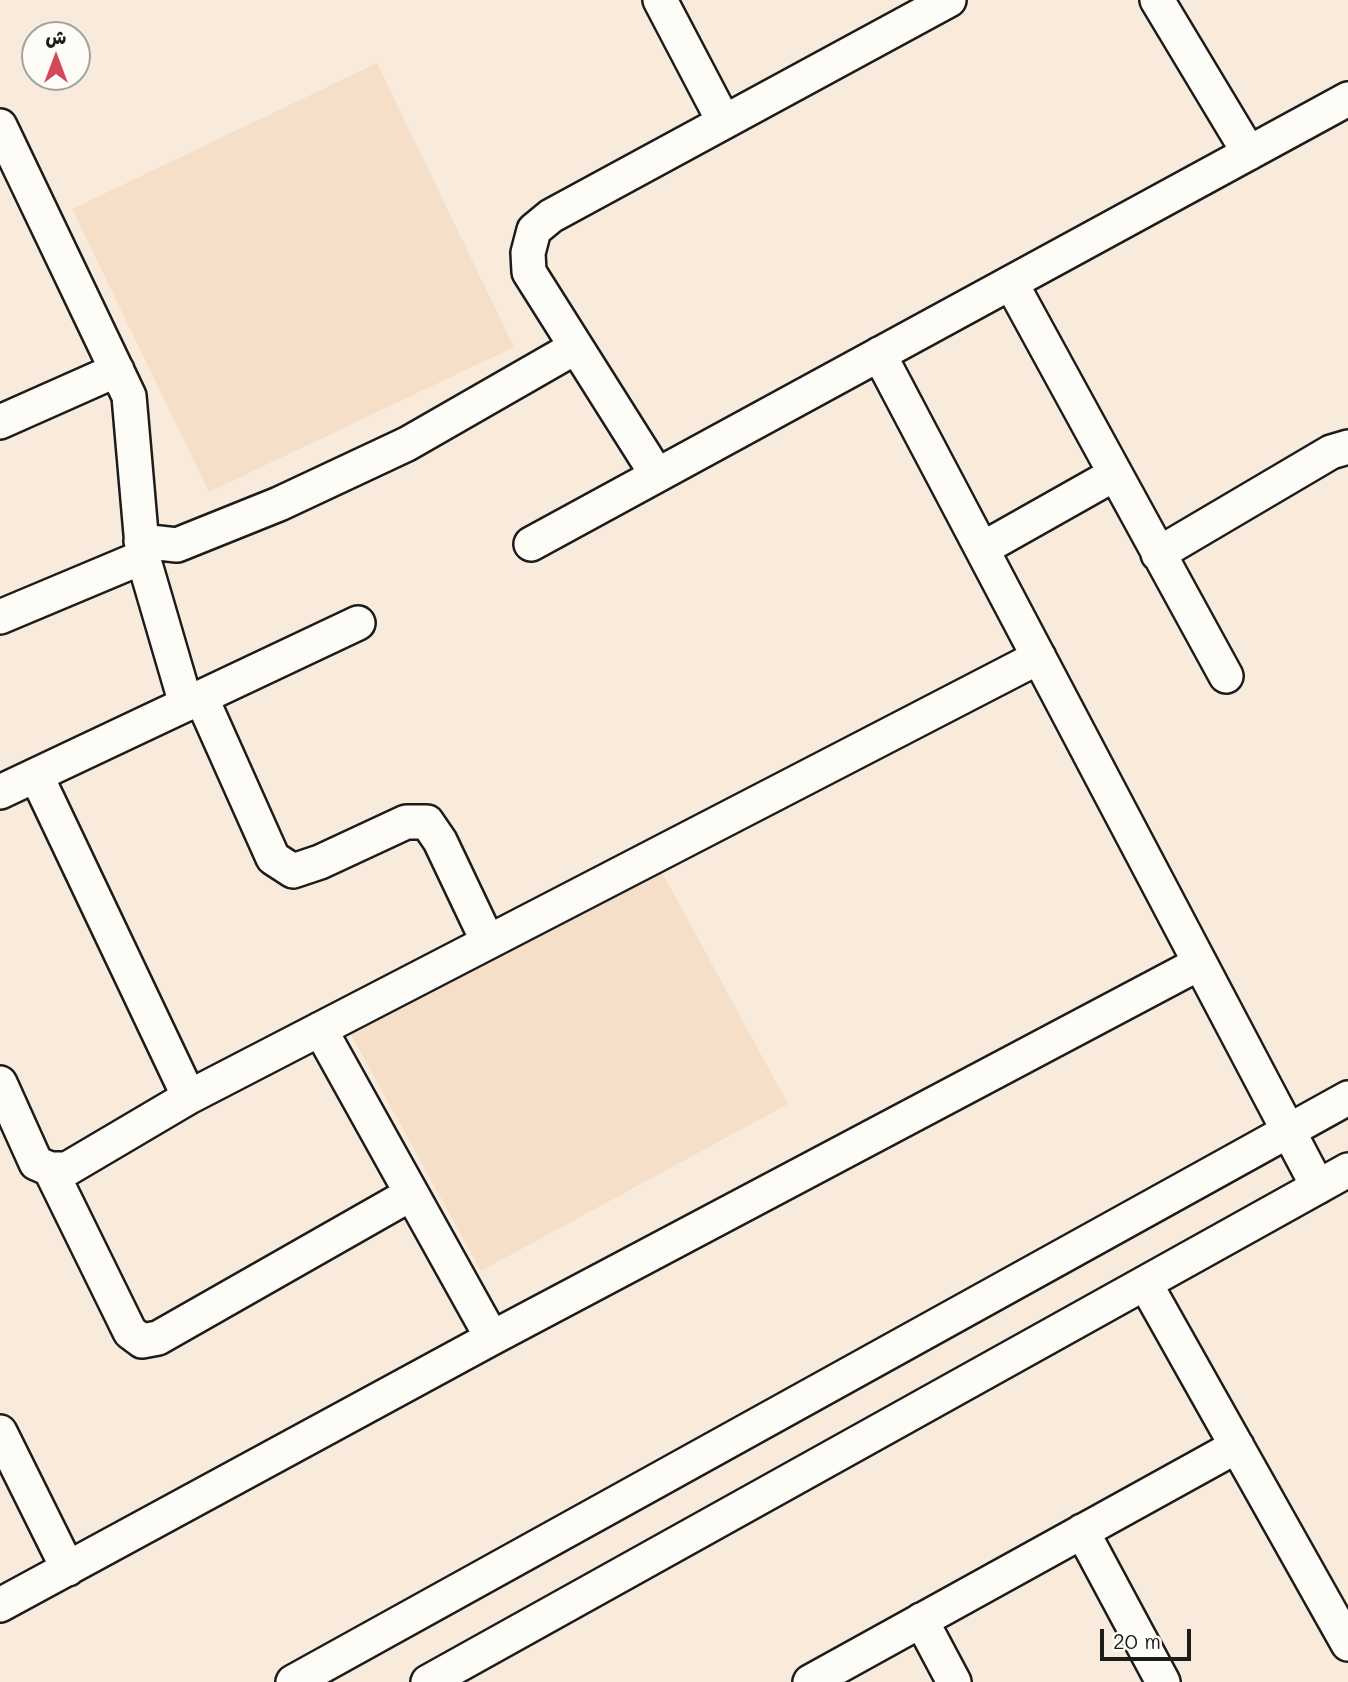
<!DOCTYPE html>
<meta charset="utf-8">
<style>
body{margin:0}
#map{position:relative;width:1348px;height:1682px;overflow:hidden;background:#f9ebdc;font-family:Mali,"Playpen Sans Arabic",sans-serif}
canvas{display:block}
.north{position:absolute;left:21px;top:21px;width:70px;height:70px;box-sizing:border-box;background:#fdfcf7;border:2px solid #a3a29f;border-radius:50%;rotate:0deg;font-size:19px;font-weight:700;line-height:28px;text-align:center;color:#1c1c1c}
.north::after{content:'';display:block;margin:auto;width:24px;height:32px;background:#d1495b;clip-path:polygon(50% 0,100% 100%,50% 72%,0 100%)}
.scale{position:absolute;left:1100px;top:1629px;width:91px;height:32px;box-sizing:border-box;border:4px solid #1c1c1c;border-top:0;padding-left:9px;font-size:21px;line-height:24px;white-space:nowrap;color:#1c1c1c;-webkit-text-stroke:5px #fdfcf7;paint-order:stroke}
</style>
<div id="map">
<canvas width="1348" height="1682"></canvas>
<div class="north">ش</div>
<div class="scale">20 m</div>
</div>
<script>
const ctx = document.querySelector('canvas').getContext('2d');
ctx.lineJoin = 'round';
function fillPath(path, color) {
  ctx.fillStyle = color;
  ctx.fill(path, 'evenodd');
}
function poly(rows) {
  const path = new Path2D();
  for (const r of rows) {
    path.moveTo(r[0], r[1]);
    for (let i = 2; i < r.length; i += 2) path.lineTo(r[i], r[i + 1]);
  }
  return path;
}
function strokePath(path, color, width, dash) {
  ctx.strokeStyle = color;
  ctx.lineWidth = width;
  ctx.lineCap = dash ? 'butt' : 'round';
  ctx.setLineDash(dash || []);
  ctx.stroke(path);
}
fillPath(poly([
 [377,63,514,347,209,492,72,209],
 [657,863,788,1104,481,1271,349,1031]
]), '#f6dfc9');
const minor = poly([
 [660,0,724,122],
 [1157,0,1249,153],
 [0,126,129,396,143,557,186,704],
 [1011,283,1226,676],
 [879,354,1318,1187],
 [0,422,117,370],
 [657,475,529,272,528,253,534,230,551,216,949,0],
 [141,541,177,545,279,504,407,444,576,347],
 [531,544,1348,99],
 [982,549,1115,474],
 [1158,554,1331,452,1348,447],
 [0,617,143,557],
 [201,697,273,858,293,871,320,862,406,822,427,822,440,841,488,942],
 [36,775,189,1097],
 [0,792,358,623],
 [320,1029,492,1338],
 [0,1083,36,1163,50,1169,67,1169,189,1097,1039,657],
 [50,1169,130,1332,142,1341,158,1338,411,1194],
 [1145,1283,1348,1644],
 [0,1432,68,1569],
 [1082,1531,1163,1682],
 [0,1605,492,1338,1200,963],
 [921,1620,954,1682],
 [293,1682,1348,1098],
 [428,1682,1348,1170],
 [810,1682,1237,1446]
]);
strokePath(minor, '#1c1c1c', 38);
strokePath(minor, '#fdfcf7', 33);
</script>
